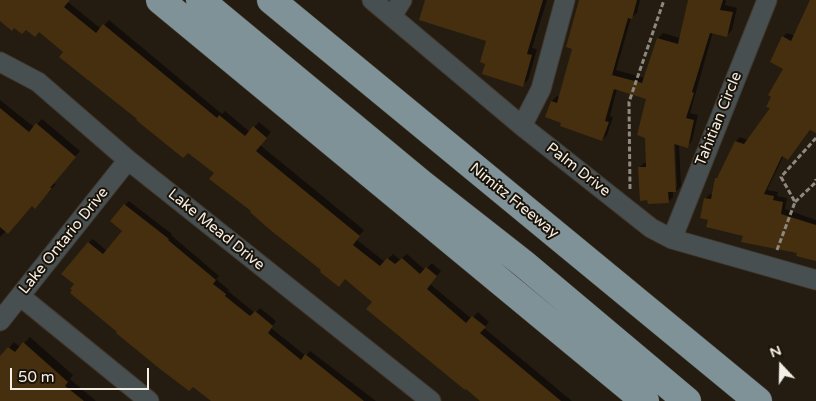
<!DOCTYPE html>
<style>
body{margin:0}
#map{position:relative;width:816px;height:401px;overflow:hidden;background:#241c11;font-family:"Varela Round",sans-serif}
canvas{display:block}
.north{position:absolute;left:756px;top:341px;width:50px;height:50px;-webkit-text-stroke:4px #1b1308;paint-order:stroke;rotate:339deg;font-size:14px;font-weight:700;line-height:20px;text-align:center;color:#f3eee6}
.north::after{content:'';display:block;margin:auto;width:18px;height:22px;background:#f3eee6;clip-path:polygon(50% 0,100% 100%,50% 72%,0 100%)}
.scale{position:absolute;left:10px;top:368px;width:139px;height:22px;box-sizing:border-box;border:2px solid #f3eee6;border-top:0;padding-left:6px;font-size:15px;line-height:18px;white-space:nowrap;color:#f3eee6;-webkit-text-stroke:4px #1b1308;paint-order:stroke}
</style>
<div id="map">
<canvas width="816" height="401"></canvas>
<div class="north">N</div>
<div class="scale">50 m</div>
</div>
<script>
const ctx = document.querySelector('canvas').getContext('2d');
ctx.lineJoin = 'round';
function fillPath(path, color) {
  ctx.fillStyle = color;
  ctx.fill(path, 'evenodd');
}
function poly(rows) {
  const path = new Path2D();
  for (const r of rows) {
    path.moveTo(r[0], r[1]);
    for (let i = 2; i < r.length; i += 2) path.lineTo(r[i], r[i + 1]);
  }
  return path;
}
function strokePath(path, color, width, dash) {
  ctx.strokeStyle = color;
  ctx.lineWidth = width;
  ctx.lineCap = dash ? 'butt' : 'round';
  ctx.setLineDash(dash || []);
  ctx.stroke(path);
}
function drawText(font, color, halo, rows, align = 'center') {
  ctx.font = font + ' "Varela Round",sans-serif';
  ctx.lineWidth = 4;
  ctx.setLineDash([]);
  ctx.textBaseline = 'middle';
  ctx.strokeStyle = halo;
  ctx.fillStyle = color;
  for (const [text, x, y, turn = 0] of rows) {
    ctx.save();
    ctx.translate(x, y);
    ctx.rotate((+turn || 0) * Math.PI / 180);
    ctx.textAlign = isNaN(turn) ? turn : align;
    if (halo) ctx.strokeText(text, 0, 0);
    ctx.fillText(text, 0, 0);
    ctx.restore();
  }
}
fillPath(poly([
 [0,0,69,0,68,2,101,29,109,20,222,114,225,111,250,132,259,122,271,132,260,145,364,230,356,239,385,262,393,254,400,260,407,254,425,270,432,263,441,271,430,284,472,319,478,312,489,322,484,328,572,401,482,401,374,302,345,278,323,270,253,211,216,173,39,31,26,28,0,19],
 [427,0,547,0,532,48,537,49,528,80,522,85,488,40],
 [580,0,640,0,637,13,631,18,616,70,645,78,658,38,663,33,680,38,689,0,726,0,725,5,737,8,732,30,727,35,713,32,690,113,698,115,692,141,687,146,679,144,681,186,676,191,673,191,673,197,668,202,639,168,644,163,647,163,647,98,617,89,610,116,613,117,607,135,602,140,563,122,552,101,557,96,560,97,574,48],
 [672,138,675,138,677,188,675,188],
 [816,6,816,123,792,154,784,155,767,190,778,192,777,196,787,198,785,209,816,220,816,261,799,252,709,219,705,199,710,194,713,195,716,178,721,174,736,141,740,137,748,140,771,108,785,68,783,37,787,33,795,36],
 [0,100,34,127,42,119,80,151,53,183,56,184,40,202,32,205,0,237],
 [129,201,172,234,171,235,219,276,216,279,229,290,228,291,255,313,260,308,276,321,271,328,306,356,310,351,376,401,213,401,119,332,75,284,88,243,93,239,107,251,124,231,125,205],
 [30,337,73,375,70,379,96,401,0,401,0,358,14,342,20,347]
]), '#0007');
fillPath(poly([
 [0,0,70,0,64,7,96,33,103,24,217,118,219,115,245,136,253,126,267,138,256,151,360,236,353,245,380,266,387,258,395,264,402,258,420,274,426,267,437,276,427,289,466,323,472,316,486,327,480,333,561,401,480,401,466,389,465,390,366,309,372,302,345,279,339,287,320,272,321,270,269,229,250,212,251,211,209,179,214,173,188,153,183,158,136,120,137,119,59,57,63,52,39,32,35,37,26,30,22,34,14,28,12,31,0,21],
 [425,0,543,0,527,54,532,55,523,87,482,74,485,64,480,62,486,41,419,20],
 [579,0,637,0,632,19,628,18,612,75,642,83,657,38,678,44,688,0,723,0,720,10,733,12,727,37,710,33,692,92,694,93,686,118,694,120,688,148,674,144,676,192,668,192,669,203,648,204,647,200,640,201,638,167,646,167,645,138,637,135,646,99,614,89,605,121,609,122,602,141,560,126,561,123,545,117,551,101,557,103,572,49,566,47],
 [810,0,816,0,816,133,810,130,788,160,782,156,764,194,774,196,773,200,783,202,781,214,816,225,816,261,796,256,797,253,741,242,743,236,706,227,708,220,700,218,704,198,711,199,715,178,717,178,735,141,744,144,770,108,766,107,771,97,768,95,783,69,770,62,782,36,791,41],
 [0,108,29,132,36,123,76,157,50,188,52,188,35,209,32,206,8,234,0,227],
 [124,204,169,239,168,240,216,280,213,284,226,294,225,296,250,316,255,311,273,326,268,333,301,360,305,354,364,401,211,401,193,387,189,391,160,369,116,333,117,332,70,293,72,290,70,289,74,284,61,274,88,242,103,254,122,231,110,221],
 [23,342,68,382,65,386,84,401,0,401,0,356,8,347,15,352]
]), '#452f0e');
const minor = poly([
 [372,0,522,126,651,228,672,239,816,280],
 [392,16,402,0],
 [0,62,38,82,128,160,431,401],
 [522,126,541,89,565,0],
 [672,239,767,0],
 [20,296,149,401],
 [0,321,128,160]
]);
const highway = poly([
 [160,0,645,401],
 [200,0,422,184,524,264,687,401],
 [271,0,758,401]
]);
strokePath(minor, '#41392f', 21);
strokePath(highway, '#41392f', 29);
strokePath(poly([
 [630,189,629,102,664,0],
 [795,202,815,183,816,179],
 [777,250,795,202,781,177,816,138]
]), '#8e887f', 3, [5, 2.5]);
strokePath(minor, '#474f51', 19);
strokePath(highway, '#7f9298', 28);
drawText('15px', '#f3eee6', '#1b1308', [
 ["Tahitian Circle",719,119,-68],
 ["Palm Drive",578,170,38],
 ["Nimitz Freeway",514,201,39],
 ["Lake Mead Drive",216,230,39],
 ["Lake Ontario Drive",64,241,-51]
]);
</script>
